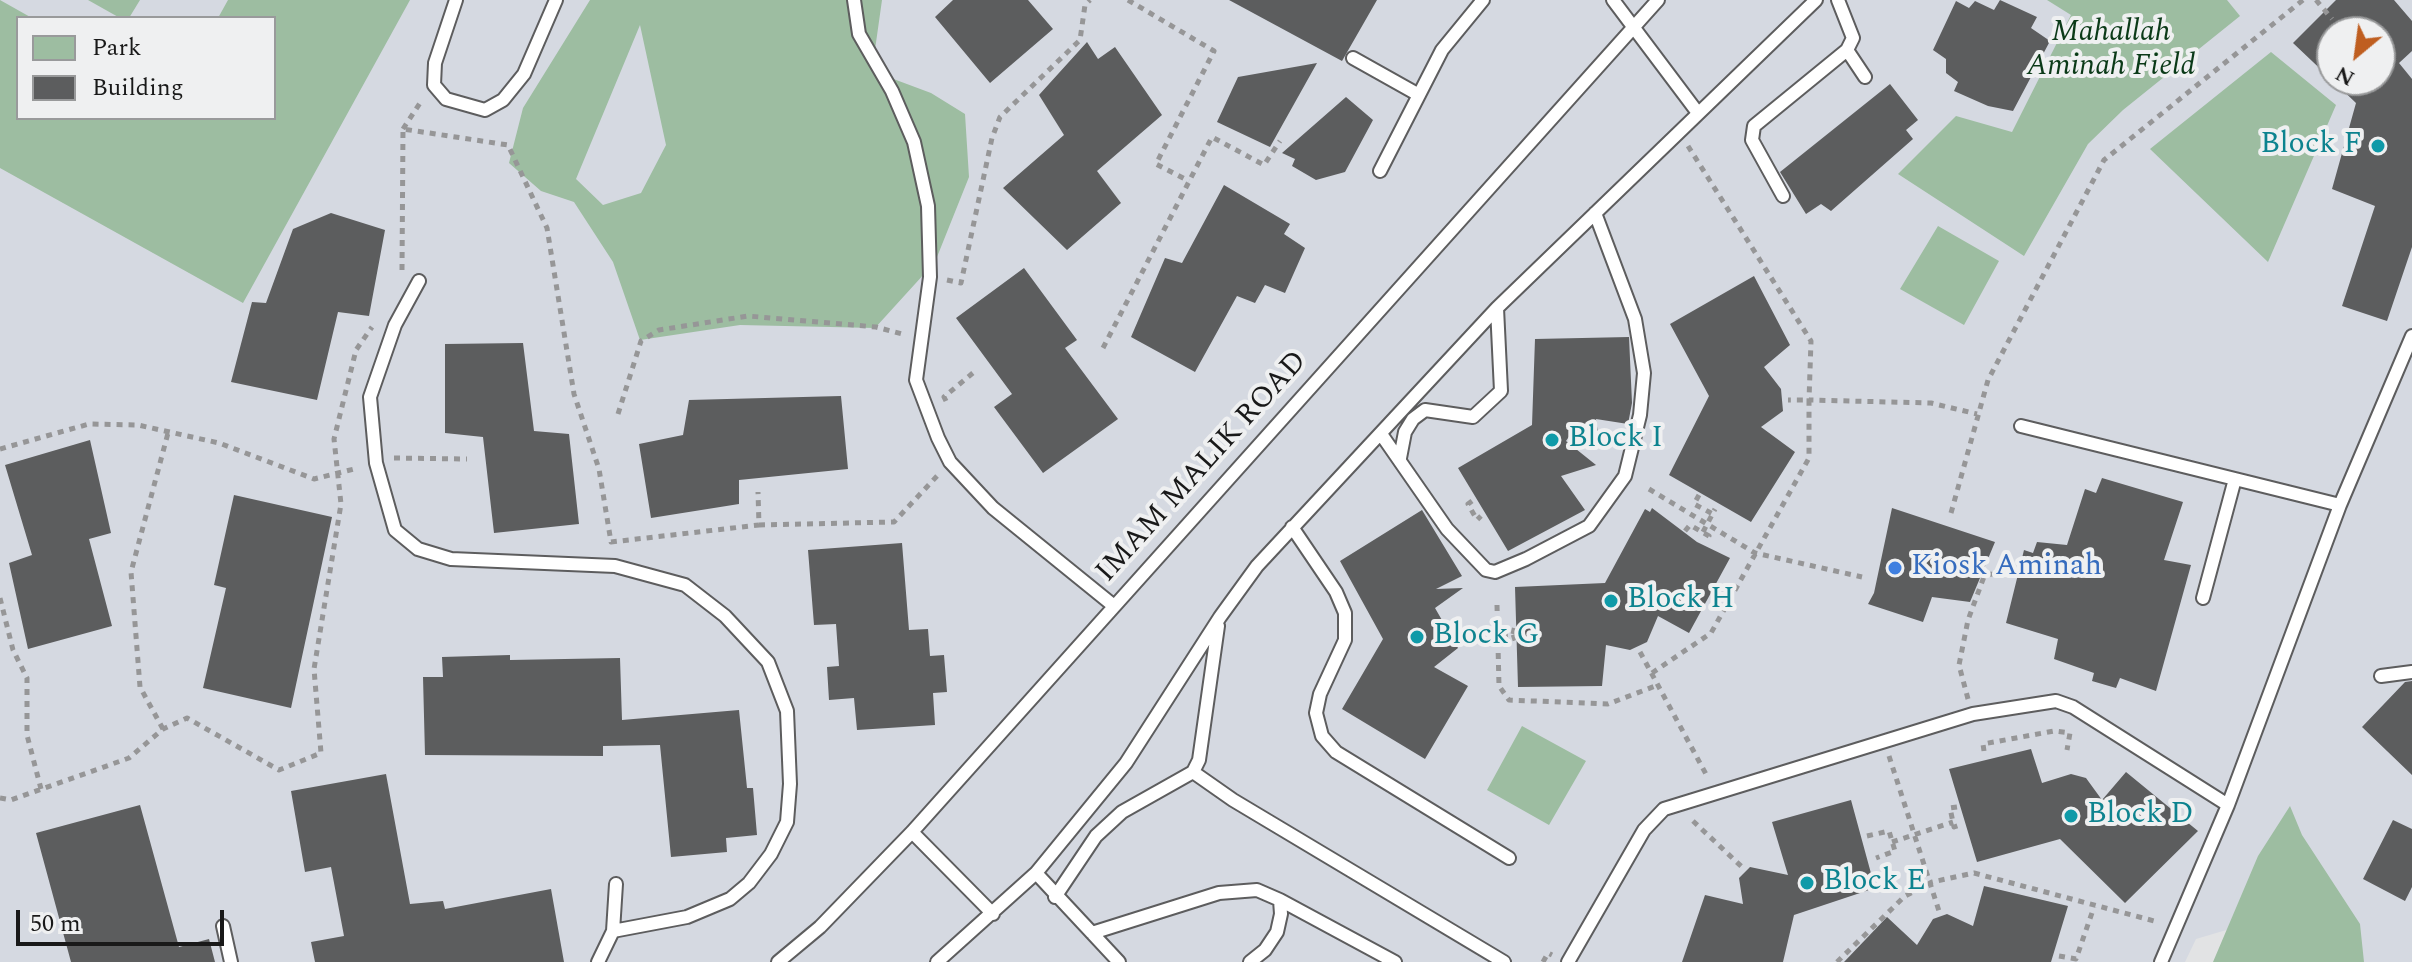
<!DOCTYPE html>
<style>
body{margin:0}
#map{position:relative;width:2412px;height:962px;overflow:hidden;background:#e2e3e4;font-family:Spectral,serif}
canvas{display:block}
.legend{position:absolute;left:16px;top:16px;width:260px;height:104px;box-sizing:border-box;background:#eff0f1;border:2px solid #999a9b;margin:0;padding:10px 14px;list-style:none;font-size:24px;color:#191919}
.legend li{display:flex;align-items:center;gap:16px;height:40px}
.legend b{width:40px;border:2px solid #999a9b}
.north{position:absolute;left:2316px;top:16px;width:80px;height:80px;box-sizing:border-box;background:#eff0f1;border:2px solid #999a9b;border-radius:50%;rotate:209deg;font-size:22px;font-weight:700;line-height:32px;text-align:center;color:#191919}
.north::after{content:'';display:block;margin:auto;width:28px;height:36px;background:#bf5e20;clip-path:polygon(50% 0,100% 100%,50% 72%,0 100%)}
.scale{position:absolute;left:16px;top:910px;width:208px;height:36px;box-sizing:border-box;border:4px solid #191919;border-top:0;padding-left:10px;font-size:24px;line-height:28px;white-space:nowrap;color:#191919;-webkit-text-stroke:6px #eff0f1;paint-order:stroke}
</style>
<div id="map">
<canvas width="2412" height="962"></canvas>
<ul class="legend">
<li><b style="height:22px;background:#9dbda1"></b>Park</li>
<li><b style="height:22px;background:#5c5d5e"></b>Building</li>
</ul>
<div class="north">N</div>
<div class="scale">50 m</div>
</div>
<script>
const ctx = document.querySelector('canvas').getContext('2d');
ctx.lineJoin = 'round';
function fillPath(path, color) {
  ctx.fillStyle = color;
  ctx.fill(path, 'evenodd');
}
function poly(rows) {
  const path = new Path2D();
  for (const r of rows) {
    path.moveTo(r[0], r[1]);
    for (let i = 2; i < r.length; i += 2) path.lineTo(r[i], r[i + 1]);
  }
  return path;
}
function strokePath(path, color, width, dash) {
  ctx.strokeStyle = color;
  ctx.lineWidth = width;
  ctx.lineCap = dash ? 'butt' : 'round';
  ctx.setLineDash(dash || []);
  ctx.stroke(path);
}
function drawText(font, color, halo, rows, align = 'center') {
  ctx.font = font + ' Spectral,serif';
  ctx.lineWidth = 8;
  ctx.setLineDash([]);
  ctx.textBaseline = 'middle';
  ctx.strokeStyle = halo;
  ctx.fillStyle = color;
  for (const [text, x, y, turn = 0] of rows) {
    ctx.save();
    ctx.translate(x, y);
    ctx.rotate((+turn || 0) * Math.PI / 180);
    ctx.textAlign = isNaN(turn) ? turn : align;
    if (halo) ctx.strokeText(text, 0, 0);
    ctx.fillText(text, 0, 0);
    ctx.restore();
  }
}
fillPath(poly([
 [0,0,2412,0,2412,962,2324,962,2260,920,2196,939,2185,962,0,962],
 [18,18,274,18,274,118,18,118],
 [2332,32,2380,32,2380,80,2332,80]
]), '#d5d9e1');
fillPath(poly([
 [0,0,32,18,18,18,18,118,274,118,274,18,218,18,228,0,410,0,243,303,0,168],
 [88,0,140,0,129,18,120,18],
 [590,0,882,0,872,71,931,93,965,114,969,177,935,262,875,328,740,325,640,340,613,262,574,202,541,191,509,163,523,108],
 [640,25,666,145,641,193,603,205,576,179],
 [2047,0,2227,0,2240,16,2123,110,2088,144,2024,256,1898,174,1956,116,2012,132,2071,15],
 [2271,52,2336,105,2268,262,2150,149],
 [1938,226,1999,261,1964,325,1900,289],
 [1522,726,1586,761,1549,825,1487,790],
 [2290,806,2302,835,2360,924,2364,962,2213,962,2258,856]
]), '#9dbda1');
fillPath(poly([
 [953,0,1028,0,1053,29,990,83,935,17],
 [1229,0,1377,0,1342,61],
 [2000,0,2037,17,2031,28,2050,41,2013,111,1988,106,1954,91,1958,82,1946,73,1946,59,1933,50,1956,1,1969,8,1975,1,1994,10],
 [2336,0,2394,0,2412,21,2412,51,2399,63,2412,79,2412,247,2387,321,2342,306,2375,206,2332,189,2356,103,2332,80,2380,80,2380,32,2332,32,2332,80,2293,43],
 [1087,42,1098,59,1115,47,1162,115,1097,171,1121,203,1067,250,1003,188,1064,135,1039,95],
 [1317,63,1270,147,1217,122,1238,77],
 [1890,84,1918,120,1906,130,1913,139,1831,211,1821,204,1806,214,1780,172],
 [1346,97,1373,120,1345,172,1316,180,1292,166,1295,159,1282,153],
 [1224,185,1290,224,1284,234,1305,248,1285,293,1265,285,1255,303,1237,296,1195,372,1131,337,1165,258,1182,263],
 [331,213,385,230,369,316,338,312,317,400,231,382,252,302,266,303,293,229],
 [1024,268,1077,340,1065,348,1118,419,1043,473,994,407,1012,394,956,318],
 [1754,276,1790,345,1764,367,1781,389,1783,411,1761,427,1795,452,1751,522,1669,475,1709,396,1670,324],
 [1629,337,1632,403,1628,424,1596,419,1598,434,1578,423,1566,441,1596,465,1561,476,1585,510,1508,551,1458,468,1532,425,1535,339],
 [523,343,534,431,569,434,579,524,494,533,483,437,445,433,445,344],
 [841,396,848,469,739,480,739,504,651,518,639,444,683,435,689,400],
 [90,440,111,533,89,539,112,626,28,649,9,563,32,555,5,465],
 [2102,478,2183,502,2164,560,2191,565,2156,691,2120,678,2116,688,2092,681,2094,673,2054,659,2058,639,2006,623,2024,550,2033,553,2037,542,2067,545,2085,489,2096,493],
 [234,495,332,517,291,708,203,688,226,588,214,585],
 [1652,508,1697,542,1730,558,1689,633,1658,616,1647,642,1630,650,1606,645,1602,686,1518,687,1515,587,1605,583,1645,509,1650,512],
 [1892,508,1995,542,1970,602,1932,597,1923,622,1868,604,1874,593],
 [1422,510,1462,576,1436,589,1463,588,1435,608,1458,648,1434,667,1468,686,1425,759,1342,709,1383,639,1340,561],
 [902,543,909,630,928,629,930,656,944,655,947,692,933,693,935,725,857,730,854,698,829,700,827,667,839,666,836,624,814,625,808,550],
 [510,655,510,660,620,658,622,720,739,710,747,788,753,788,757,835,726,838,727,852,671,857,660,745,603,746,603,756,425,755,423,677,443,677,442,657],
 [2412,681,2412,775,2362,727,2405,682],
 [2031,749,2042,783,2071,774,2086,778,2102,800,2126,772,2198,831,2125,903,2060,839,1977,862,1949,769],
 [386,774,410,904,443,901,445,909,551,889,564,962,315,962,311,942,344,936,331,867,305,872,291,791],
 [1851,800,1875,888,1794,915,1783,962,1682,962,1705,895,1743,904,1739,878,1750,867,1788,875,1772,822],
 [140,805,179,947,209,939,215,962,71,962,36,833],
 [2393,820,2412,829,2412,887,2405,901,2363,879],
 [1984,886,2068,906,2051,962,1844,962,1887,917,1917,945,1933,919,1947,914,1973,926]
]), '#5c5d5e');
const lane = poly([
 [456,0,435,63,434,85,446,99,485,110,503,100,524,74,556,0],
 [854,0,859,34,892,91,914,142,928,206,930,277,916,380,938,438,950,462,993,508,1114,606],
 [1613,0,1698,113],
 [1847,50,1865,77],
 [1353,58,1419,95],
 [1380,171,1442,50,1483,0],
 [1783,196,1752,140,1754,126,1847,50,1853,38,1838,0],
 [419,281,395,325,370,397,376,463,395,530,418,549,451,559,615,566,685,585,725,616,768,662,787,711,790,784,787,822,771,854,749,883,730,899,687,917,613,931,598,962],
 [2021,426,2340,505],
 [1381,434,1447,529,1486,570,1495,572,1526,559,1589,526,1625,476,1640,415,1644,373,1635,319,1595,213],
 [1400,458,1405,432,1413,419,1425,410,1473,417,1501,391,1497,308],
 [1292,527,1336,592,1345,613,1345,640,1320,694,1316,713,1322,736,1336,752,1509,858],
 [2203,598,2235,479],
 [1218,626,1199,760,1193,772,1233,800,1504,962],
 [2381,676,2412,672],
 [912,832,993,914],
 [1055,897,1096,836,1122,812,1193,772],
 [1280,900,1395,962],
 [223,926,231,962],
 [613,931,616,884],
 [1092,933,1219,893,1257,890,1280,900,1281,914,1277,932,1265,950,1250,962],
 [778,962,820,927,912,832,1658,0],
 [937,962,1036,873],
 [1119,962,1036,873,1126,763,1220,617,1257,566,1497,308,1816,0],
 [1568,962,1644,830,1664,809,1973,714,2056,701,2073,707,2228,805,2340,505,2412,336],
 [2161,962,2228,805]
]);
strokePath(lane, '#5d5d5e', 16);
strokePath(poly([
 [1128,0,1214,51,1156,164,1189,181],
 [2316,0,2332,19],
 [403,129,422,100],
 [1688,146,1811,341,1809,400,1931,403,1977,414],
 [402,270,403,129,508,145,547,228,574,394,599,469,611,542,759,525,758,492],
 [947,280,961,283,992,138,1000,117,1080,40,1085,5,1090,0],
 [1103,348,1212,137,1264,165,1280,141],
 [946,401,944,397,974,372],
 [618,414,641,341,659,330,748,316,876,327,906,335],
 [0,449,89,424,138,425,219,443,314,479,358,468],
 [394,458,467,459],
 [1649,489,1755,553,1862,577],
 [1699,495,1694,504,1713,514],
 [1472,501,1468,504,1477,520,1481,516],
 [1951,513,1988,380,2104,160,2303,0],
 [759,525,894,522,938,475],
 [1685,531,1690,525,1709,536,1706,541],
 [1703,532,1715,509],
 [0,598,13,650,27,678,27,735,41,789],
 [1497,605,1499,686,1509,700,1608,704,1658,685],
 [1513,634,1515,626],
 [1454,640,1513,634,1516,643],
 [1640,652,1707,776],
 [1652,673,1711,633,1809,458,1809,400,1788,400],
 [1968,699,1959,665,1968,620,1985,574,2007,575],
 [163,729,140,687,131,572,168,433],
 [1984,751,1983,744,2054,731,2070,733,2067,750],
 [1889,756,1939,911],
 [0,798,11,800,129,758,163,729,187,718,279,770,321,753,314,669,341,504,334,439,356,350,372,327],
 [1957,807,1950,808,1954,827,1960,825],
 [1693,821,1742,867],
 [1867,836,1889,831,1895,851,1876,858],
 [1892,842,1953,822],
 [2059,956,2076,959,2094,907],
 [1543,962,1548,953,1552,955],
 [1837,962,1905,896,1932,882,1974,873,2158,922]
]), '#969697', 5, [6, 6]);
strokePath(lane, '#fff', 12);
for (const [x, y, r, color] of [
 [2378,146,8,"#0f9aa8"],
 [1552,440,8,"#0f9aa8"],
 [1895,568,8,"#3f7fe0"],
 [1611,601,8,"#0f9aa8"],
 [1417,637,8,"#0f9aa8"],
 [2071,816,8,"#0f9aa8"],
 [1807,883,8,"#0f9aa8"]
]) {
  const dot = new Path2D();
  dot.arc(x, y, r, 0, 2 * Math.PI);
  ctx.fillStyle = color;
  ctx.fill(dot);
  strokePath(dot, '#eff0f1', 3);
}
drawText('italic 30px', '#0b3a18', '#eff0f1', [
 ["Mahallah",2111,34],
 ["Aminah Field",2111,68]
]);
drawText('30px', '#0d838f', '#eff0f1', [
 ["Block F",2362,146,"right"],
 ["Block I",1568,440],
 ["Block H",1627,601],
 ["Block G",1433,637],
 ["Block D",2087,816],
 ["Block E",1823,883]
], 'left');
drawText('30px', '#191919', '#eff0f1', [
 ["IMAM MALIK ROAD",1203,468,-48]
]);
drawText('30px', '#366cbe', '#eff0f1', [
 ["Kiosk Aminah",1911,568]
], 'left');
</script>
